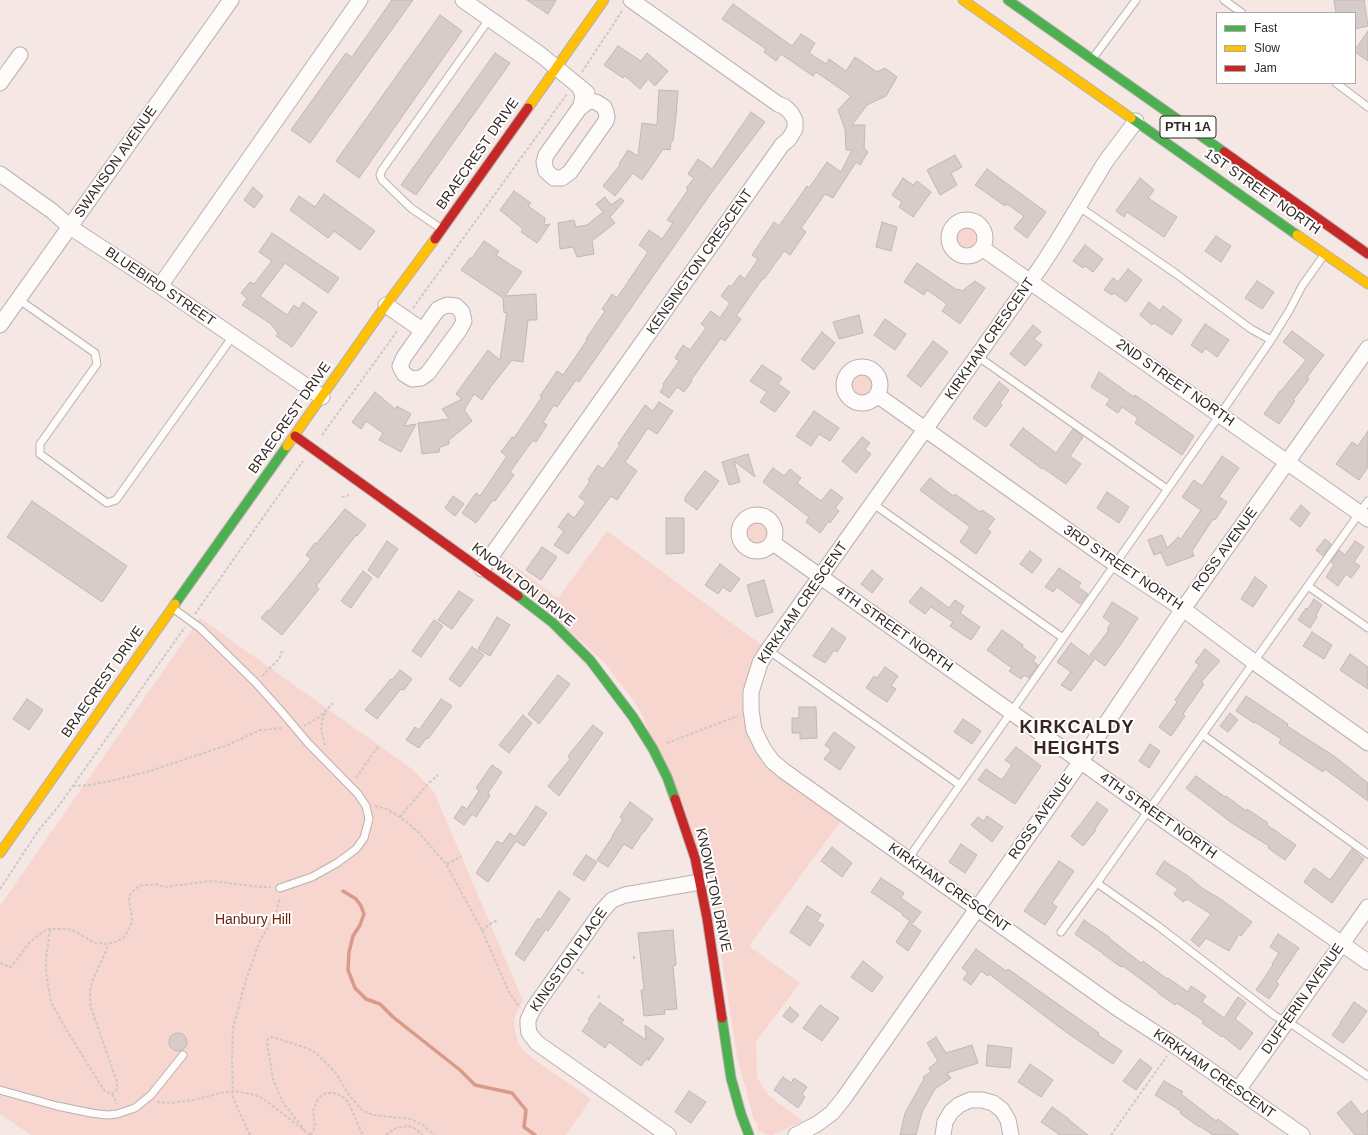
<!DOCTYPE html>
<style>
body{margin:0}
#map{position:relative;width:1368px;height:1135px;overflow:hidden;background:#f5e7e4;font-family:Arial,sans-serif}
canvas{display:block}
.legend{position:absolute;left:1216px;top:12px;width:140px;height:72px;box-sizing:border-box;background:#fff;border:1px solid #ada9a9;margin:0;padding:5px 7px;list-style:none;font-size:12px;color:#332927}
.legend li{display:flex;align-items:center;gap:8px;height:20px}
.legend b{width:20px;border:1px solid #ada9a9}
</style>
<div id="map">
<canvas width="1368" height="1135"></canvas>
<ul class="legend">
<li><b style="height:5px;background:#4caf50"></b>Fast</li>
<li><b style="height:5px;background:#ffc107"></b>Slow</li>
<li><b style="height:5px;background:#c62828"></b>Jam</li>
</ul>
</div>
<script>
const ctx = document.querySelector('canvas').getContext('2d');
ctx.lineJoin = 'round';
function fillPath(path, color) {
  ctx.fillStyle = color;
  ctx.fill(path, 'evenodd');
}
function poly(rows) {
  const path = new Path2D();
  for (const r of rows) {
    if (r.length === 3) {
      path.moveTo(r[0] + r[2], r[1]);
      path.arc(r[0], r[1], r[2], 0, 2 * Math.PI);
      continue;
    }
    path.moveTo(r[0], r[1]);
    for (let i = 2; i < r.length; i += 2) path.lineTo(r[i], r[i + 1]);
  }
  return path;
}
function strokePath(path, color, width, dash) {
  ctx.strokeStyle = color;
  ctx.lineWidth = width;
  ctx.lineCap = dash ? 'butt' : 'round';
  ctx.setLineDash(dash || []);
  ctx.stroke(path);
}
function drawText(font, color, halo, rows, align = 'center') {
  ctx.font = font + ' Arial,sans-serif';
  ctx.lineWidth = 4;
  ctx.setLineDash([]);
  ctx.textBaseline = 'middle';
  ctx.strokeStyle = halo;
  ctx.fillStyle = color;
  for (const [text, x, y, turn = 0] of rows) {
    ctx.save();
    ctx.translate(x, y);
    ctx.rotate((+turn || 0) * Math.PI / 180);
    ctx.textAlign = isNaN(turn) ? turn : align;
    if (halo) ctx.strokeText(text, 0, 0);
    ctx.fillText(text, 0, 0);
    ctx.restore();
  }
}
fillPath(poly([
 [966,238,10],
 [862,385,10],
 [757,533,11],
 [607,531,763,646,750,671,746,685,771,770,841,821,749,946,800,983,756,1042,757,1078,769,1096,803,1121,772,1135,765,1134,761,1131,759,1132,757,1127,758,1123,754,1120,737,1056,710,883,641,712,630,696,604,662,503,571,499,564,499,558,500,555,556,597,559,597],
 [200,618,412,769,434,792,523,1001,518,1008,515,1017,514,1025,518,1043,523,1050,532,1058,591,1099,566,1135,31,1135,0,1114,0,906]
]), '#f6d6ce');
strokePath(poly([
 [343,891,356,899,361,906,364,914,360,925,353,936,349,952,348,970,355,988,366,999,380,1004,393,1017,460,1070,475,1085,512,1093,526,1110,524,1127,535,1135]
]), '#da9a89', 3.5);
const building = poly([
 [392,0,413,0,310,143,291,130,346,53,352,57,392,0],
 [527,0,556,0,548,14,527,0],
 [1334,0,1364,0,1368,26,1355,29,1355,13,1336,13,1334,0],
 [733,4,792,46,801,34,815,43,809,53,826,64,829,59,846,71,855,57,877,72,885,68,897,77,886,96,867,105,852,125,865,125,864,148,868,152,860,165,856,162,833,198,825,194,801,228,806,232,790,255,784,251,764,279,763,278,736,316,741,319,725,341,721,338,691,380,692,381,684,392,677,387,669,398,660,392,664,386,663,384,679,361,675,358,683,345,690,350,706,328,701,324,711,311,720,318,730,303,721,296,729,285,731,287,740,275,745,279,758,259,752,255,774,222,779,226,807,186,809,188,827,162,841,172,852,150,846,150,845,129,838,110,851,96,816,72,813,76,781,54,776,61,764,52,766,49,722,19,733,4],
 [440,15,462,31,359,178,336,161,440,15],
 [1368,31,1368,61,1355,52,1355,50,1368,31],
 [618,46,641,61,647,53,668,71,655,86,648,79,640,89,625,76,623,78,604,65,618,46],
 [495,53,510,63,416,195,401,185,495,53],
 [659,90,678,91,676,116,673,141,671,141,670,150,663,149,642,180,633,173,615,196,603,186,620,165,619,164,628,150,638,156,642,123,657,125,659,90],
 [751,112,765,122,714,189,579,382,576,380,557,407,554,405,543,422,547,425,536,442,533,440,510,472,514,475,495,501,493,500,476,523,462,513,476,493,480,496,507,456,501,452,512,437,514,438,542,397,540,396,557,371,563,375,587,340,586,339,605,311,602,309,612,294,617,298,648,252,639,245,649,230,662,239,673,223,667,220,688,190,686,188,694,178,688,174,698,159,712,169,751,112],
 [955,155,962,167,951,173,957,185,940,195,927,170,955,155],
 [987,169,1046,212,1027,238,1014,228,1024,216,1007,204,1005,206,975,185,987,169],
 [903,178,913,185,917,181,931,192,913,217,899,207,902,202,892,195,903,178],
 [1140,178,1154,190,1148,198,1177,217,1164,237,1127,212,1124,217,1116,211,1140,178],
 [253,187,263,196,254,208,244,200,253,187],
 [514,191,531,203,528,206,545,218,544,225,550,224,537,243,521,232,523,229,500,210,514,191],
 [324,194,375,231,360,250,334,231,328,238,290,210,299,196,315,207,324,194],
 [605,197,611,205,621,198,624,201,610,217,615,223,592,241,594,254,577,257,573,247,560,249,558,223,574,220,576,227,587,225,603,212,596,204,605,197],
 [882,222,897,227,891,251,876,247,882,222],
 [272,233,339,278,328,293,285,263,260,296,287,315,294,305,299,309,303,302,317,312,292,347,276,336,278,333,271,324,242,305,247,299,241,293,250,282,254,284,272,261,259,252,272,233],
 [1216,236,1231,246,1221,262,1205,251,1216,236],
 [484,241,499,251,496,255,522,272,505,296,536,294,537,320,528,320,523,362,512,360,492,385,482,400,474,394,464,410,472,421,449,440,449,444,440,447,439,452,422,454,418,423,449,419,442,409,462,399,456,394,488,350,500,360,507,312,504,313,503,298,461,270,470,258,472,258,484,241],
 [1085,245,1103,259,1093,272,1085,266,1083,268,1073,261,1085,245],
 [917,263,957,290,958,289,962,291,975,281,985,288,960,324,942,311,947,304,927,290,924,295,904,282,917,263],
 [1128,269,1142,280,1126,302,1114,293,1112,295,1104,290,1113,278,1118,282,1128,269],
 [1257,281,1274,292,1262,309,1245,298,1257,281],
 [1149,302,1160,311,1163,306,1182,320,1172,335,1154,323,1152,325,1140,315,1149,302],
 [859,315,863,333,839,339,833,322,859,315],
 [885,319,906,334,895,350,874,335,885,319],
 [1205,324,1229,340,1217,357,1205,348,1202,353,1191,345,1205,324],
 [1033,325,1041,332,1034,339,1042,345,1025,366,1010,354,1033,325],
 [1292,331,1324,355,1307,377,1309,379,1293,400,1295,401,1279,424,1264,414,1280,391,1281,391,1306,360,1283,342,1292,331],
 [822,332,835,343,814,370,801,360,822,332],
 [933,341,948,352,921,387,907,376,933,341],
 [762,365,782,378,778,384,790,392,775,412,760,402,767,392,750,381,762,365],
 [1099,372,1134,397,1135,395,1194,436,1182,455,1135,423,1138,418,1122,407,1118,413,1106,405,1110,399,1091,387,1099,372],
 [999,382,1009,390,1000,403,1002,405,986,427,973,418,999,382],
 [375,392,395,409,397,406,411,414,404,426,416,424,401,452,379,440,383,433,366,421,361,429,352,422,375,392],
 [659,402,673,411,657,434,648,428,625,462,637,471,617,500,611,496,568,554,554,545,564,531,558,527,568,513,574,518,586,502,579,497,590,481,588,480,598,465,603,469,620,445,618,444,645,405,653,411,659,402],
 [814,411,839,428,830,441,819,434,811,446,796,436,814,411],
 [1023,428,1056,453,1073,429,1083,437,1070,456,1081,464,1066,484,1043,468,1042,469,1010,445,1023,428],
 [1368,431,1368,467,1359,480,1336,464,1352,442,1358,446,1368,431],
 [862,437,870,443,865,449,871,454,856,473,842,461,862,437],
 [748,454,755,477,734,461,740,482,729,485,722,462,748,454],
 [1222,456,1239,468,1219,497,1227,502,1215,520,1213,519,1192,551,1194,556,1167,566,1161,553,1162,552,1154,555,1148,540,1162,535,1167,548,1178,537,1181,539,1201,510,1182,497,1194,480,1202,486,1222,456],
 [773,468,784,476,790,469,801,478,797,483,821,501,831,489,843,498,835,508,839,511,830,523,829,521,820,533,806,522,809,517,763,482,773,468],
 [705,471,719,481,697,510,685,501,685,497,705,471],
 [930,478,953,496,955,494,980,512,982,510,995,519,987,529,991,532,976,554,960,542,970,527,920,490,930,478],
 [1107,492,1129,507,1119,523,1097,508,1107,492],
 [453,496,464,504,455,516,445,508,453,496],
 [32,501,127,566,102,602,7,537,32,501],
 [1301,505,1310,513,1300,527,1290,519,1301,505],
 [345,509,366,525,357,536,356,535,316,586,319,589,282,635,261,618,268,610,269,611,311,559,306,555,315,543,316,544,345,509],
 [666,518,684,518,684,553,666,554,666,518],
 [1325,539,1331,544,1323,556,1316,550,1325,539],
 [387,541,398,549,378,578,368,570,387,541],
 [1355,541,1364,547,1354,562,1360,566,1351,578,1346,574,1338,586,1326,577,1334,565,1331,562,1339,550,1345,555,1355,541],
 [542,547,557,557,541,580,526,570,542,547],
 [1030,551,1042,560,1032,573,1020,564,1030,551],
 [720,564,740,579,730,592,723,587,718,594,705,585,720,564],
 [1059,568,1081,583,1078,587,1088,594,1080,604,1057,587,1053,592,1045,587,1059,568],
 [872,570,883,579,872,593,861,584,872,570],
 [363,571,372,578,351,608,341,601,363,571],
 [1255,577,1267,586,1253,607,1241,599,1255,577],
 [764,580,773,612,756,617,747,585,764,580],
 [921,587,949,608,955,600,964,606,960,613,980,627,971,640,950,626,953,622,931,607,925,614,909,602,921,587],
 [459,591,473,600,452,629,438,620,459,591],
 [1314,599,1322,605,1316,615,1317,617,1310,628,1298,620,1306,608,1307,610,1314,599],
 [1112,602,1138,618,1123,641,1105,666,1090,655,1109,630,1107,629,1111,623,1103,617,1112,602],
 [497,617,510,625,490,656,478,649,497,617],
 [434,620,443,626,421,657,412,651,434,620],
 [832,628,846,638,837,652,834,650,825,663,813,656,832,628],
 [1002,630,1023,645,1022,647,1036,657,1033,661,1038,665,1029,678,1024,675,1021,679,1009,671,1012,668,987,650,1002,630],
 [1312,632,1332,645,1324,659,1303,646,1312,632],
 [1071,643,1094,660,1071,691,1061,685,1071,672,1057,662,1071,643],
 [472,647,484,655,460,687,449,679,472,647],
 [1205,649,1220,661,1201,682,1204,684,1183,714,1185,716,1171,736,1159,727,1177,702,1175,700,1199,665,1195,662,1205,649],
 [1350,654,1368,667,1368,689,1340,670,1350,654],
 [885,667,898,676,891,686,896,689,887,702,866,688,874,676,877,678,885,667],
 [400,670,412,679,404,690,401,689,377,719,365,710,391,679,392,680,400,670],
 [558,675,570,684,539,724,528,714,558,675],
 [1246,696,1288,724,1287,726,1334,756,1368,783,1368,801,1325,769,1323,772,1279,743,1281,739,1255,722,1254,723,1236,711,1246,696],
 [27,699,43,710,29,730,13,719,27,699],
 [441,699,452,706,428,739,426,738,419,748,406,740,415,727,419,730,441,699],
 [799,707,816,707,817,738,800,739,800,733,792,733,792,718,799,718,799,707],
 [1230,713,1238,720,1228,732,1220,726,1230,713],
 [523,715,532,723,509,753,499,745,523,715],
 [963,719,981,731,972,744,954,732,963,719],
 [593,725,603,733,559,796,548,786,570,759,568,756,593,725],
 [834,732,855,747,840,770,824,759,831,750,825,745,834,732],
 [1150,744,1160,751,1149,768,1139,761,1150,744],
 [1016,747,1041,766,1015,804,978,780,986,769,1002,780,1012,765,1005,760,1016,747],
 [492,765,502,772,488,793,490,796,476,817,472,814,464,825,454,818,462,806,467,809,479,791,476,788,492,765],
 [1196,776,1225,797,1226,796,1246,811,1247,809,1268,823,1267,825,1296,845,1285,860,1268,848,1269,846,1232,823,1186,788,1196,776],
 [630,802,653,819,644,832,643,832,632,849,624,844,608,867,597,860,613,836,612,836,623,819,620,817,630,802],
 [1097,802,1108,810,1095,829,1096,830,1083,846,1071,836,1083,821,1097,802],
 [536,806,547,813,524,846,516,841,488,882,476,873,497,841,502,844,510,833,515,837,536,806],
 [987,816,1003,827,992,842,971,825,978,817,984,821,987,816],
 [961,844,977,855,965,873,949,862,961,844],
 [832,847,852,863,842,877,821,861,832,847],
 [1352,849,1364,859,1332,903,1304,882,1314,868,1330,880,1352,849],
 [586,855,597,862,584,881,573,874,586,855],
 [1059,861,1074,871,1052,903,1057,907,1045,925,1024,911,1059,861],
 [1164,861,1188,876,1202,888,1222,900,1252,922,1241,936,1239,934,1229,951,1206,938,1199,947,1191,940,1211,914,1187,899,1183,902,1174,894,1178,889,1156,874,1164,861],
 [881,878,904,893,901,898,921,912,913,923,902,915,903,914,871,892,881,878],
 [559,891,570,899,548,931,546,929,524,961,515,954,538,918,540,920,559,891],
 [807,906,821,915,817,921,824,925,810,946,790,932,807,906],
 [1084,920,1109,937,1109,938,1141,963,1143,961,1167,979,1168,978,1188,992,1191,986,1206,996,1202,1002,1224,1018,1238,997,1246,1003,1235,1019,1253,1033,1240,1050,1223,1036,1222,1037,1202,1023,1204,1021,1177,1003,1175,1005,1158,993,1158,992,1123,966,1121,967,1103,954,1104,954,1075,934,1084,920],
 [909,922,921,931,908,951,896,942,909,922],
 [673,930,676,965,673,966,677,1009,664,1010,665,1014,644,1016,641,990,644,990,638,933,673,930],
 [1278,934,1299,948,1276,982,1279,984,1269,999,1256,990,1273,965,1272,964,1279,953,1270,947,1278,934],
 [976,949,1006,971,1008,969,1099,1033,1098,1035,1122,1051,1113,1064,1066,1032,989,974,988,976,981,971,971,985,963,979,968,973,962,968,976,949],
 [863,961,883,977,872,992,851,977,863,961],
 [1354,1002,1367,1011,1353,1031,1343,1043,1332,1035,1341,1023,1340,1023,1354,1002],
 [600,1003,624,1020,621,1023,646,1040,645,1025,664,1039,648,1061,648,1057,641,1066,609,1042,605,1048,582,1031,590,1020,588,1019,600,1003],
 [820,1005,839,1018,822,1041,803,1028,820,1005],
 [790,1007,799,1015,792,1023,783,1016,790,1007],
 [178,1042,9],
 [936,1037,946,1053,972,1045,978,1063,947,1073,951,1078,935,1089,922,1112,916,1135,900,1135,905,1113,924,1079,923,1077,931,1072,929,1068,938,1061,927,1043,936,1037],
 [988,1045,1012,1048,1010,1068,986,1066,988,1045],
 [1140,1059,1152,1068,1136,1090,1123,1081,1140,1059],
 [1030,1064,1053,1080,1041,1097,1018,1082,1030,1064],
 [783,1077,791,1083,794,1078,807,1087,802,1094,805,1097,798,1108,774,1090,783,1077],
 [1164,1081,1183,1092,1181,1094,1216,1121,1218,1119,1239,1135,1213,1135,1200,1126,1199,1127,1180,1113,1181,1111,1155,1095,1164,1081],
 [689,1091,706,1102,691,1123,675,1112,689,1091],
 [1351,1101,1362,1115,1368,1110,1368,1135,1355,1135,1337,1113,1351,1101],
 [1052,1107,1069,1119,1069,1120,1088,1135,1060,1135,1041,1122,1052,1107]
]);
fillPath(building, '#d7ccc9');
strokePath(building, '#c2b7b4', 1);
const lane = poly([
 [1224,0,1242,13],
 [1093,58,1136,0],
 [1336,83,1368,107],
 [1078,206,1175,273,1251,329,1271,340],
 [440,228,411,208,382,180,380,175,382,170,490,18],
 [18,299,95,353,97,364,40,444,40,454,107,503,116,500,233,336],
 [977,356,1167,489],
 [1368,501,1097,883,1158,926,1275,1016,1296,1027,1368,1076],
 [872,503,1063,638],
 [1308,586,1368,628],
 [174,609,200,628,256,683,281,711,308,743,358,794,366,806,369,819,364,838,356,849,337,863,312,877,280,888],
 [768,650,960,785],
 [1203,735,1368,854],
 [908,859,1226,406,1271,340,1289,311,1302,286,1324,255],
 [1061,932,1097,883],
 [0,1090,57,1106,91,1113,107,1115,117,1114,135,1108,151,1095,183,1055]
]);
const street = poly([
 [463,0,541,55,587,93],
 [0,83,20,55],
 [579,86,583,95,581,106,546,155,544,162,546,171,554,178,562,178,570,172,606,121,607,117,606,112,604,107,596,102,591,101,586,103,580,108],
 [1136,121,1106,161,1058,240,1042,265,768,650,760,663,751,692,751,710,754,730,763,748,772,761,784,771,1117,1008,1174,1045,1302,1135],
 [0,174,52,211,70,227,160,286,322,397],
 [967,238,18],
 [982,248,1368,519],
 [160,286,360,0],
 [386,305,422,330],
 [447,305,456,306,462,312,464,321,460,329,428,373,421,378,412,379,404,374,400,366,404,357,438,309,447,305],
 [0,325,231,0],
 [862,385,18],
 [877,395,1115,564,1183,609,1254,662,1368,743],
 [757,533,18],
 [773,543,1149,810,1368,962],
 [482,569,782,145,789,139,795,129,795,120,791,113,785,107,778,104,631,0],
 [1238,1090,1368,907],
 [668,1135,537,1043,529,1033,528,1026,528,1020,533,1009,602,911,612,900,625,895,700,882],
 [796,1135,817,1124,832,1113,844,1098,1081,761,1183,609,1368,348],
 [943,1135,945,1122,951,1112,959,1105,970,1100,982,1100,993,1103,1002,1110,1008,1120,1011,1135]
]);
const fast = poly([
 [1008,0,1224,152],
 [1131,118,1297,235],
 [518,596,553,623,590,660,633,717,653,749,667,777,675,799],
 [175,604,287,446],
 [722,1018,731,1078,741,1114,749,1135]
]);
const slow = poly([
 [963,0,1131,118],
 [528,108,604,0],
 [1297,235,1368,284],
 [287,446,386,305,435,239],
 [0,853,175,604]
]);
const jam = poly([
 [1224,152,1368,254],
 [435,239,528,108],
 [295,436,518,596],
 [675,799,695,858,707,918,722,1018]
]);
strokePath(lane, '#bbb1ae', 9);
strokePath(street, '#bbb1ae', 17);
strokePath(fast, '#bbb1ae', 11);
strokePath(slow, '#bbb1ae', 11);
strokePath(jam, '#bbb1ae', 11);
strokePath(poly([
 [582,72,622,11],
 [413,308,567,94],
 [322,435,398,330],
 [342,497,349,495],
 [195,614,303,461],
 [262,676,279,659,282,651],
 [325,713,322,721,321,729,325,746],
 [304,726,320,717,333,703],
 [667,743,738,716],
 [356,778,379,745],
 [73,786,90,785,115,780,153,770,228,745,260,730,282,728],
 [375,806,387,809,407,822,420,834,446,864,481,928,509,992,520,1008],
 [400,817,428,784,438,775],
 [447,864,462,856],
 [0,889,38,831,58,807,185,627],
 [50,929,46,959,46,972,51,1002,66,1029,102,1087,105,1091,112,1094,117,1089,117,1082,91,1008,90,999,90,991,93,979,107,949,107,944],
 [482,931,488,925,498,920],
 [634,956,634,959],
 [0,963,10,967,12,966,29,943,41,933,48,929,68,929,74,931,95,943,108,944,118,941,124,937,131,925,132,919,129,899,130,894,139,886,154,884,165,887,211,881,261,887,271,887],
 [577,969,584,974],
 [598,998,601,994],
 [112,1094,117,1104],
 [157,1102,171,1103,194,1100,220,1093,234,1091,251,1094,260,1097,269,1103,310,1135],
 [305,1131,282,1101,273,1079,267,1042,268,1039,272,1037,307,1048,316,1053,335,1072,349,1095,362,1110,373,1115,411,1119,423,1125,434,1135],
 [250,1135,233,1098,232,1059,233,1028,246,979,260,941,276,913,280,897],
 [311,1135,315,1127,313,1111,317,1101,321,1096,326,1093,333,1093,342,1096,348,1102,363,1135],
 [386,1135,396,1128,408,1126,414,1128,423,1135],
 [1111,1135,1167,1056]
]), '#cdc8c7', 2, [3, 2]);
strokePath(lane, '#fefbfb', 7);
strokePath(street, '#fefbfb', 15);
strokePath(fast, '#4caf50', 9);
strokePath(slow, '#ffc107', 9);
strokePath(jam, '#c62828', 9);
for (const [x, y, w] of [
 [1188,127,56]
]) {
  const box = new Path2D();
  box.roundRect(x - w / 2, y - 11, w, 22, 3);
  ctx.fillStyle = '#fff';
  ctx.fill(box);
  strokePath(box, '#332927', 1);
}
drawText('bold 13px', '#332927', null, [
 ["PTH 1A",1188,127]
]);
drawText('14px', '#332927', '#fff', [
 ["BRAECREST DRIVE",478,154,-55],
 ["SWANSON AVENUE",116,162,-55],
 ["1ST STREET NORTH",1262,192,35],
 ["KENSINGTON CRESCENT",700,262,-55],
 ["BLUEBIRD STREET",160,287,34],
 ["KIRKHAM CRESCENT",990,339,-55],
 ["2ND STREET NORTH",1175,383,35],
 ["BRAECREST DRIVE",290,418,-55],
 ["ROSS AVENUE",1225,550,-54],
 ["3RD STREET NORTH",1123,568,34],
 ["KNOWLTON DRIVE",523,585,38],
 ["KIRKHAM CRESCENT",803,603,-55],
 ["4TH STREET NORTH",894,629,35],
 ["BRAECREST DRIVE",103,682,-55],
 ["4TH STREET NORTH",1158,816,35],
 ["ROSS AVENUE",1041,817,-55],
 ["KIRKHAM CRESCENT",949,888,35],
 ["KNOWLTON DRIVE",713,890,78],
 ["KINGSTON PLACE",569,960,-55],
 ["DUFFERIN AVENUE",1303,999,-55],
 ["KIRKHAM CRESCENT",1214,1074,35]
]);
drawText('14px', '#6d1f09', '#fff', [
 ["Hanbury Hill",253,920]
]);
ctx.letterSpacing = '1px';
drawText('bold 18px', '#372520', '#fff', [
 ["KIRKCALDY",1077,728],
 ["HEIGHTS",1077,749]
]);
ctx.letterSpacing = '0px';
</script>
